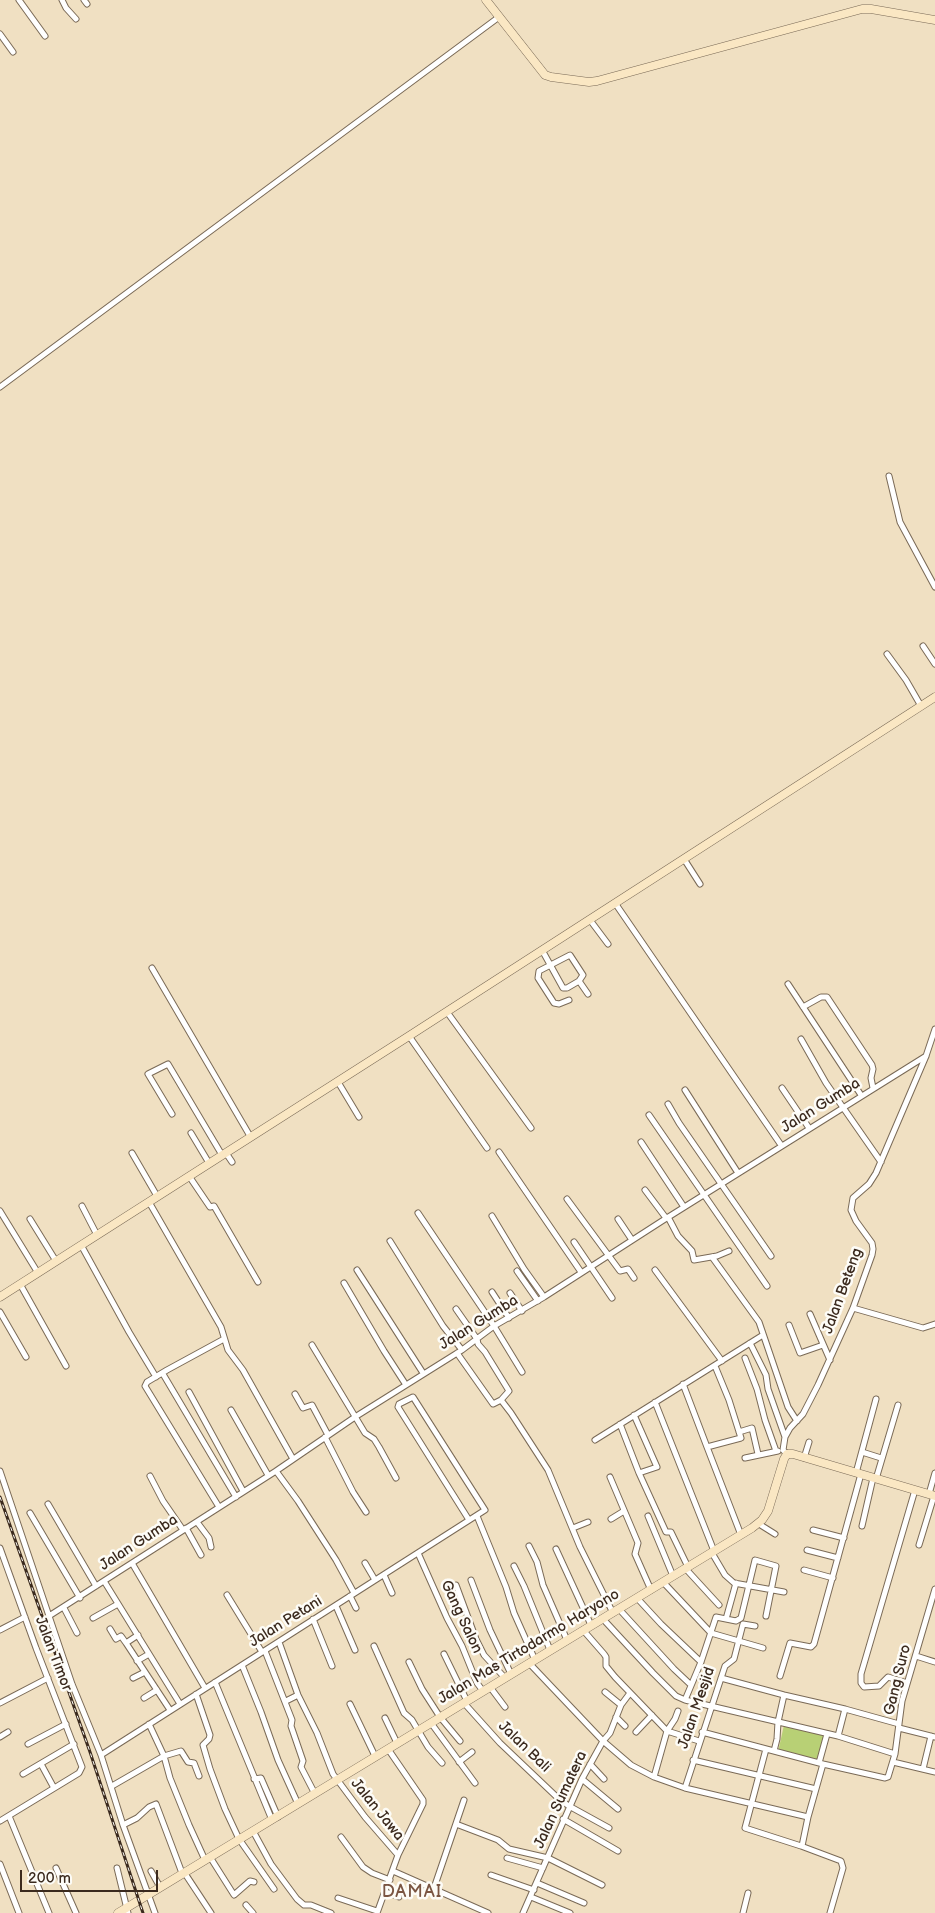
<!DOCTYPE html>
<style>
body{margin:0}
#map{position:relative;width:935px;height:1913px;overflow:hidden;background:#f0e0c2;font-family:"Balsamiq Sans",sans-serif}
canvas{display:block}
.scale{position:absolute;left:20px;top:1870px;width:138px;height:22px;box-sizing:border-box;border:2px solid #3b2a1e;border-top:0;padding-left:6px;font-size:15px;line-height:18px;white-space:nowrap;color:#3b2a1e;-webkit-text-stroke:4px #fdfcf7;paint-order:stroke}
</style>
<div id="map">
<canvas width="935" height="1913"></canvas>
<div class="scale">200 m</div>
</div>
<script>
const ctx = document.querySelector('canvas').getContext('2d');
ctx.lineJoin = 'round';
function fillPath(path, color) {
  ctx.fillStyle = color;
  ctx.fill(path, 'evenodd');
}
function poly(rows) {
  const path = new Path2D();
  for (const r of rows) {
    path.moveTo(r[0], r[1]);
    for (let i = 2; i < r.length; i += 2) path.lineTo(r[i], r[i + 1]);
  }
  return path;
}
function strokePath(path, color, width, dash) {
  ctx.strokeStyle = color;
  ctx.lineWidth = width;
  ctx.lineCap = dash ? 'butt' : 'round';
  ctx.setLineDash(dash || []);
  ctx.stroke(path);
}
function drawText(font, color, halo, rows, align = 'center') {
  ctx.font = font + ' "Balsamiq Sans",sans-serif';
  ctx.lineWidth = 5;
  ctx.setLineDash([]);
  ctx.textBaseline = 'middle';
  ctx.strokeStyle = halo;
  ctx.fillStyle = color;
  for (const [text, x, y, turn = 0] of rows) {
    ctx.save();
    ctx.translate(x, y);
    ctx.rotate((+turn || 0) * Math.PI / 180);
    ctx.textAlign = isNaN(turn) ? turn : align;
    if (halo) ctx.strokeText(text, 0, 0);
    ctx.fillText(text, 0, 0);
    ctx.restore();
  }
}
fillPath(poly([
 [784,1725,825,1735,818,1762,778,1752]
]), '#b8d075');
const street = poly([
 [19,0,45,36],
 [62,0,66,8,76,19],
 [84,0,87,4],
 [0,34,13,52],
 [0,387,499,17],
 [889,476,900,522,935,587],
 [923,646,935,664],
 [887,654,906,680,921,706],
 [684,859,700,884],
 [615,903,781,1145],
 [590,920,608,944],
 [542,950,563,988,567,988,579,981,588,994],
 [152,968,250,1136],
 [788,984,861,1095],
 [569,1000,559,1004,554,1003,538,978,539,971,570,955,583,975,579,981],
 [803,1007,821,997,827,997,872,1065,873,1069,871,1078,873,1088],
 [447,1012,531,1128],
 [409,1036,487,1148],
 [801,1039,826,1083,881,1162],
 [338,1082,359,1117],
 [782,1088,809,1128],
 [685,1090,738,1173],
 [668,1104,679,1123,771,1256],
 [172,1114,148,1074,168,1064,222,1155],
 [649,1115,767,1286],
 [191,1133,209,1163],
 [641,1142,684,1207],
 [499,1152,581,1272],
 [132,1153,157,1196],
 [226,1153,232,1162],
 [189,1176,210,1207,214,1206,258,1282],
 [645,1190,666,1218],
 [567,1199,620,1271,628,1269,634,1278],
 [149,1202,221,1327,228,1350,243,1370,293,1459],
 [82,1206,97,1235],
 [0,1211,38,1273],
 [418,1213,494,1326,522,1372],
 [492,1216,524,1269,544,1297],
 [668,1217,678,1236,692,1251,694,1260,717,1256,729,1251],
 [30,1219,56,1261],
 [618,1219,632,1240],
 [390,1241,443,1326,462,1350],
 [574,1242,612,1298],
 [81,1245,129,1332,156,1377],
 [712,1257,759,1322,788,1407,797,1421],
 [357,1270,423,1373],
 [655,1270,722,1361],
 [517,1271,538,1301],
 [344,1283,384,1351,406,1385],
 [20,1284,66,1366],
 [492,1292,509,1318],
 [510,1293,522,1311],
 [853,1308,923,1328,935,1324],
 [456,1309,477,1339,478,1344,485,1352,509,1391,501,1400,511,1413,548,1470,580,1547,613,1613],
 [0,1312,26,1357],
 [810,1314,830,1360],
 [789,1325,800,1353,823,1345],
 [750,1343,766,1375,768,1389,785,1437],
 [312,1345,365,1433,374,1439,379,1447,396,1478],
 [457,1353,493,1404,501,1400],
 [745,1358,757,1389,765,1420,776,1451],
 [715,1366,729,1400,741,1438,707,1447,741,1535],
 [163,1374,236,1497],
 [683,1384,707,1447],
 [189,1392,243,1491],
 [295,1394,303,1408,312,1405,328,1435],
 [655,1402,714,1551],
 [231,1410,268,1475],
 [634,1415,657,1467,639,1473,666,1532,671,1532,688,1567],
 [620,1424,639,1473],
 [739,1432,752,1428,758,1454],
 [325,1437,353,1492,366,1512],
 [595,1440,763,1335],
 [862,1452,881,1458],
 [787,1454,783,1450,785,1437,790,1428,803,1414,818,1385,853,1308,872,1255,873,1249,872,1243,856,1221,851,1210,853,1198,869,1184,876,1173,926,1056,935,1029],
 [745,1458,778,1451],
 [804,1458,809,1442],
 [0,1471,72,1684,101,1755,123,1825,155,1913],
 [276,1471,298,1501,336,1560,354,1593],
 [856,1473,876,1399],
 [150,1476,163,1501,183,1530],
 [610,1477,638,1543,635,1554,651,1590],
 [876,1479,898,1405],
 [929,1494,935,1473],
 [48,1504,96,1586],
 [219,1507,145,1386,147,1382,167,1370,224,1339],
 [30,1513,80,1598],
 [477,1516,506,1587,514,1613,535,1660],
 [648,1516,673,1576],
 [611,1519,624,1511],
 [197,1522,209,1538,211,1547],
 [759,1524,775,1534],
 [862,1526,873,1478],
 [186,1528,201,1555],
 [573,1528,588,1522],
 [813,1530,844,1538],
 [919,1545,934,1496],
 [529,1546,537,1562,543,1585,567,1640],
 [0,1548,36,1648,82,1767,79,1773,0,1821],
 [556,1549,591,1625],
 [807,1550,838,1558],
 [418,1553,447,1618,462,1646,477,1683,483,1691],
 [712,1553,725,1575,734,1583,784,1592],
 [132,1563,205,1688],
 [365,1563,375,1580],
 [514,1566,524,1586,550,1650],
 [685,1568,719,1605],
 [804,1570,833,1578],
 [384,1575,392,1593],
 [471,1580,490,1630,511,1674],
 [104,1581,180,1704],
 [663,1582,711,1633,763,1648],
 [456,1585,476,1639,484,1655,505,1678],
 [227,1595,262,1652],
 [350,1596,356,1608],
 [637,1598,661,1624,701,1662],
 [336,1606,355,1650],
 [64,1608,77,1633],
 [619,1609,674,1669,691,1685],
 [49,1616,276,1471,355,1417,462,1350,494,1326,544,1297,662,1221,926,1056],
 [766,1616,776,1566,755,1560,741,1618,736,1621,716,1617,701,1662,685,1700,838,1736,895,1754],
 [93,1618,118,1604],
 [313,1619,332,1666],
 [603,1619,653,1673,676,1696,685,1700],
 [726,1619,736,1583],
 [110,1629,116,1639,121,1636,126,1643],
 [0,1630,25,1617],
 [583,1630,604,1654,606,1657,606,1666,615,1677,667,1731,699,1741],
 [138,1635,126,1643,170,1710],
 [279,1642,298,1695,317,1733,333,1774,365,1817,398,1855,377,1913],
 [374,1646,404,1713,412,1720,428,1747,442,1763],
 [265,1651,292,1720,291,1726,303,1761,301,1767,315,1794],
 [444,1654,467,1701],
 [916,1656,935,1662],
 [137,1661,149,1654],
 [409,1662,422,1689,440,1717,460,1741],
 [529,1663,603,1741,631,1765,654,1777,685,1788,808,1817],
 [242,1665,261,1712,278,1760,298,1804],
 [780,1676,790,1643,811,1647,814,1644,861,1474],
 [133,1678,145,1672],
 [721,1678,784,1695,845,1709,899,1724],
 [215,1682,272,1820],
 [907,1683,888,1677,879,1686,864,1687,861,1683,861,1674,915,1490],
 [490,1687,505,1707],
 [605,1692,621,1705],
 [196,1694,210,1735,209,1739,203,1745,210,1769,225,1809,239,1839,274,1889],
 [144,1698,157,1690],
 [286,1701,298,1695],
 [0,1703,48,1678],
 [464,1703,500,1743,560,1800,569,1806,609,1828],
 [350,1704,375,1756],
 [616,1717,625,1726],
 [385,1718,397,1743],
 [431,1723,475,1783],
 [149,1724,164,1756,170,1778,189,1825,205,1860],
 [899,1728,935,1737],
 [636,1732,652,1715],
 [702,1732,823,1764,885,1778,888,1777,895,1754,902,1701,935,1589],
 [838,1736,845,1709],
 [0,1737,8,1732],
 [28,1744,66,1724],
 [388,1749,423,1800,423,1804,398,1855],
 [766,1749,745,1828,801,1846,841,1861,843,1868,830,1913],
 [774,1751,777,1739,778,1722,784,1695],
 [101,1755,485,1510,413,1397,399,1404,398,1407,469,1520],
 [693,1760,816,1789],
 [459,1762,472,1752],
 [893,1762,935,1772],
 [819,1763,827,1734],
 [41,1764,54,1788],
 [590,1764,604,1779],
 [923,1769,931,1736],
 [23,1774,74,1744],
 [654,1777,667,1731,675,1719,678,1711],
 [254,1779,261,1778,278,1817],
 [582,1779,618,1809],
 [112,1786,164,1756,181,1751,188,1762,194,1763,199,1776],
 [685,1788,725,1666,734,1659,743,1624,755,1626],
 [9,1816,49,1913],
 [563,1819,618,1851],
 [456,1824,498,1840,509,1849,548,1858,602,1885],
 [123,1825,137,1818,149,1807,156,1804,182,1873],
 [253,1831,271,1864,297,1899,304,1905,311,1905,331,1913],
 [341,1837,363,1867,372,1873,390,1880],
 [802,1846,808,1817,823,1764],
 [210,1857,234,1895,250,1881,254,1882],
 [507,1858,543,1868],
 [0,1864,19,1913],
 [56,1868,76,1913],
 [117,1868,128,1913],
 [151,1871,160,1887],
 [393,1871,488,1913],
 [184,1872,211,1913],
 [491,1875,534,1890],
 [537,1883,584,1903],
 [434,1888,464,1800],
 [386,1892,399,1897],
 [531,1897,570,1913],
 [338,1898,377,1911],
 [246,1905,253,1913],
 [523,1913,582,1779,603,1741,610,1733,621,1705,630,1693],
 [743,1913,748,1893]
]);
const secondary = poly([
 [486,0,545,75,551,77,589,82,597,81,862,9,871,9,935,20],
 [0,1297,409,1036,935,697],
 [118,1913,752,1528,762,1520,768,1511,784,1459,787,1454,793,1454,935,1496]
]);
strokePath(street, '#7a6a57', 7);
strokePath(secondary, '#7a6a57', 9);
strokePath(street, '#fff', 5);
strokePath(secondary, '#fae7c3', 8);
const rail = poly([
 [0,1497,90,1752,143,1913]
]);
strokePath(rail, '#3b2a1e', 3);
strokePath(rail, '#fdfcf7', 1, [4]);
drawText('15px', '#3b2a1e', '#fdfcf7', [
 ["Jalan Gumba",821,1106,-32],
 ["Jalan Beteng",843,1291,-70],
 ["Jalan Gumba",479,1323,-32],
 ["Jalan Gumba",139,1543,-33],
 ["Gang Salon",461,1617,65],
 ["Jalan Petani",286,1622,-32],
 ["Jalan Mas Tirtodarmo Haryono",529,1647,-31],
 ["Jalan Timor",53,1654,69],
 ["Gang Suro",898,1680,-76],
 ["Jalan Mesjid",697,1708,-71],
 ["Jalan Bali",524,1747,44],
 ["Jalan Sumatera",561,1800,-65],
 ["Jalan Jawa",377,1810,51]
]);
ctx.letterSpacing = '1px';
drawText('18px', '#7a5542', '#fdfcf7', [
 ["DAMAI",412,1892]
]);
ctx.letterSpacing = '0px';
</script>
